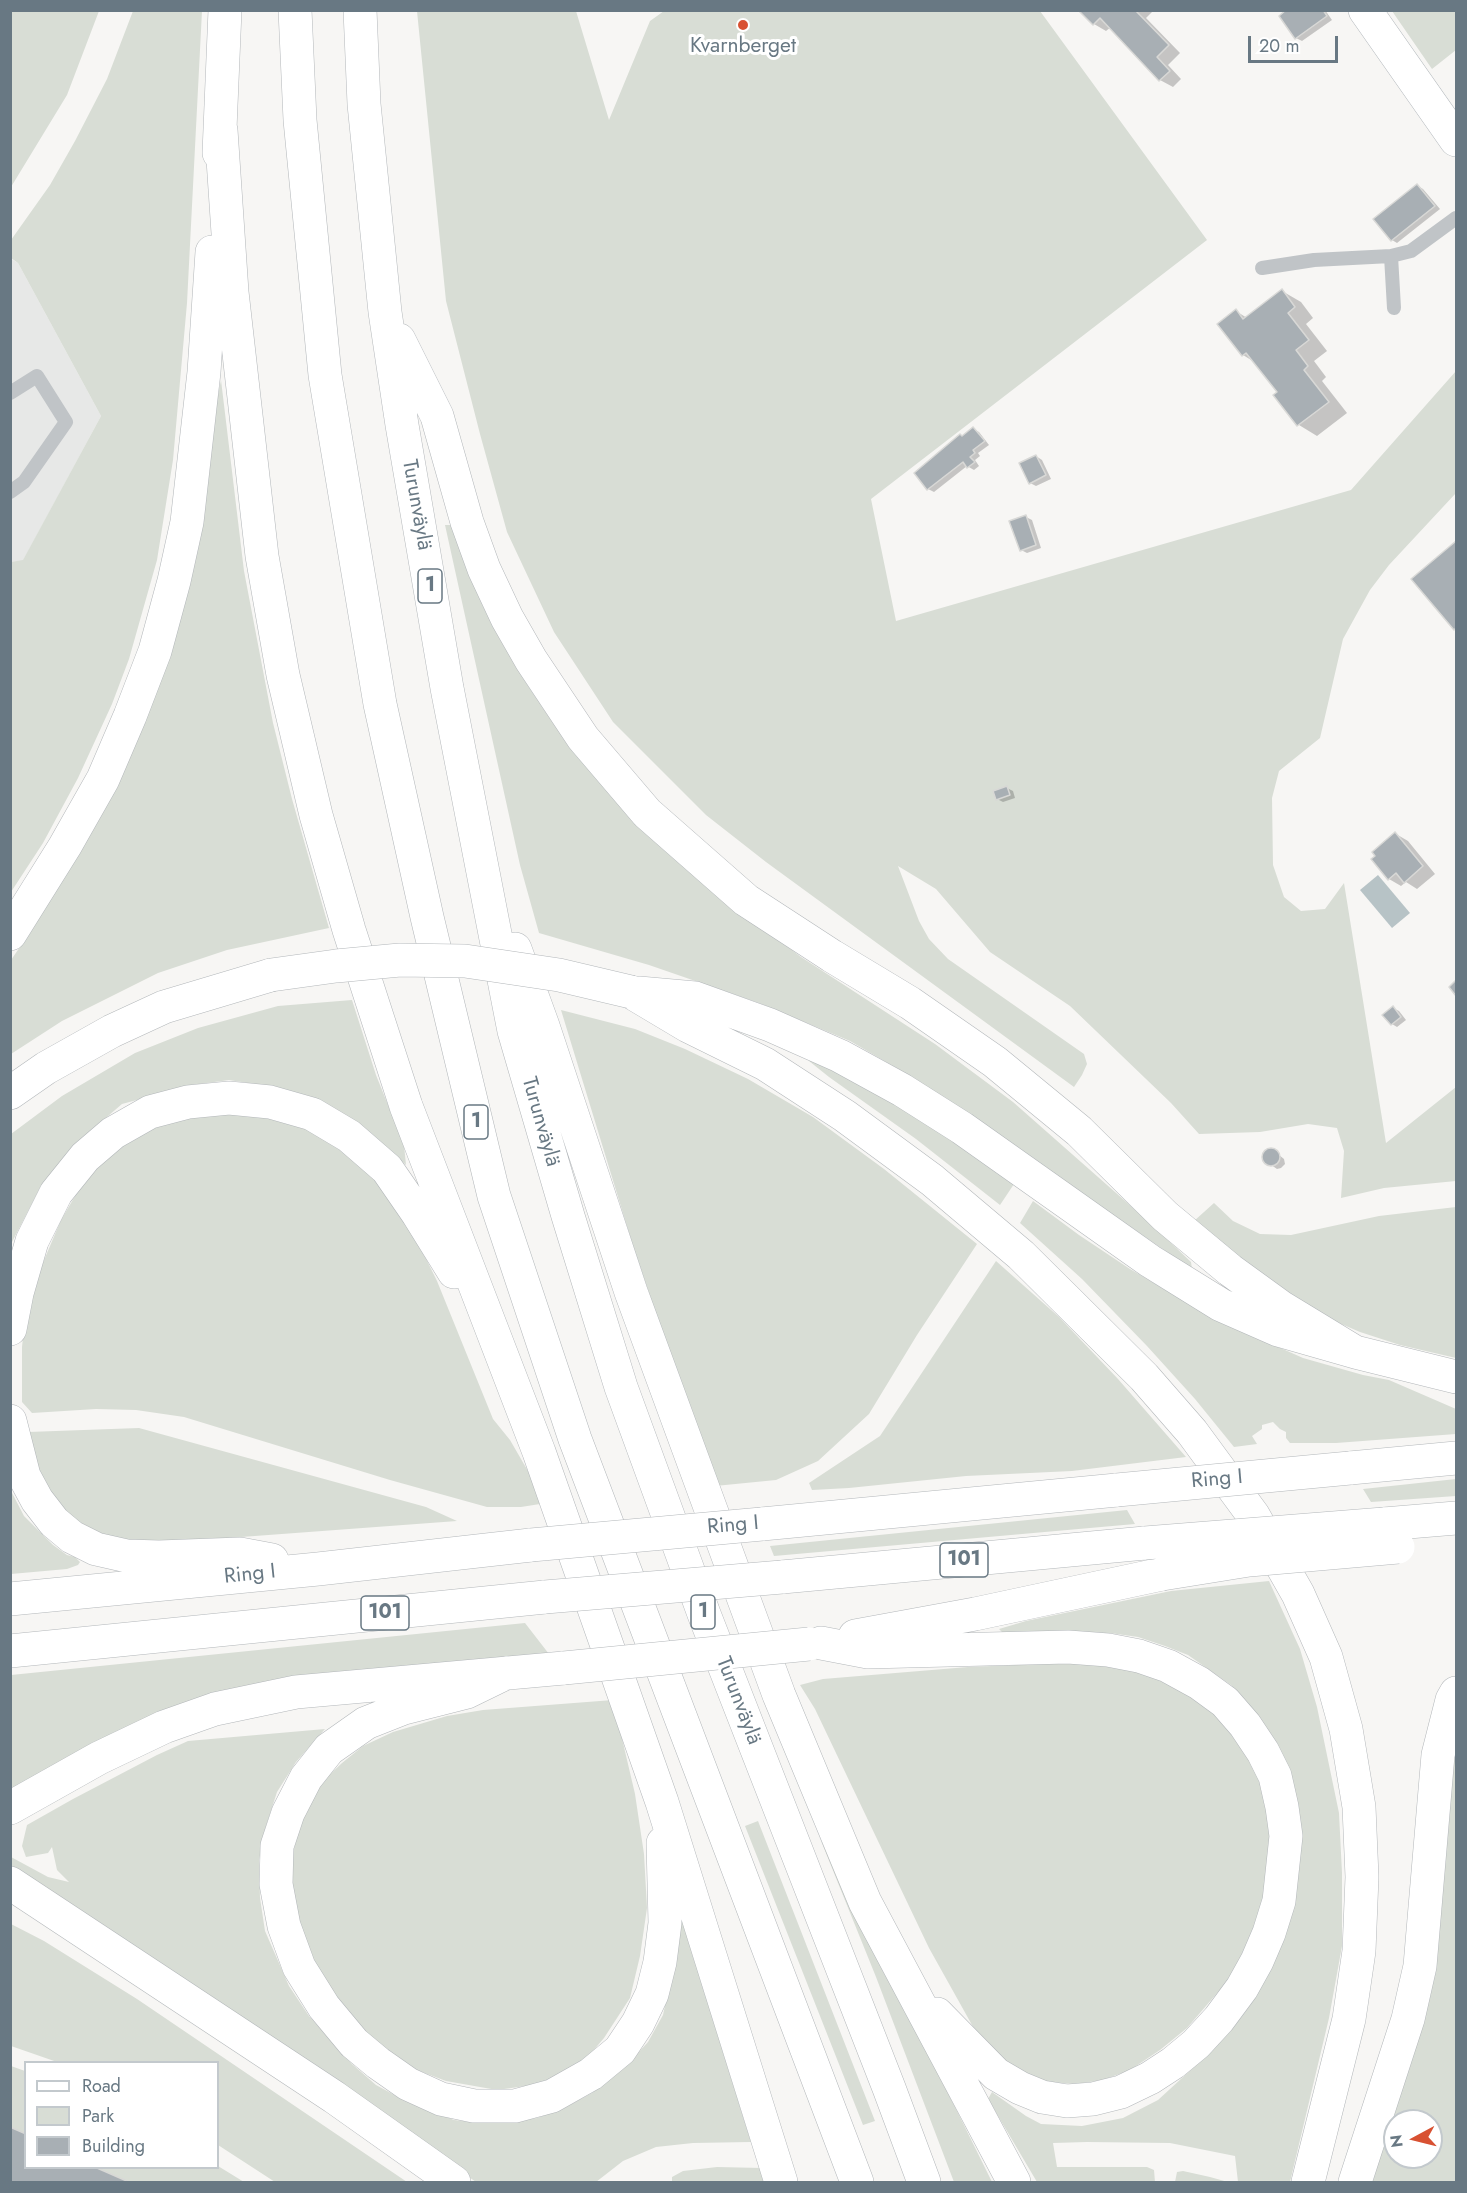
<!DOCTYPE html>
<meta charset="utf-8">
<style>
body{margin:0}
#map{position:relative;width:1467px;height:2193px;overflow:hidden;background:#f7f6f4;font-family:Jost,sans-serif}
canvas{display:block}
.frame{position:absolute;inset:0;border:12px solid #687883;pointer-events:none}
.legend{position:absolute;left:24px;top:2061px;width:195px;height:108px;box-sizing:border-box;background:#fff;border:2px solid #c3c9cd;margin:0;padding:8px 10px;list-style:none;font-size:18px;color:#687883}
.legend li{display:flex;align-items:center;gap:12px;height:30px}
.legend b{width:30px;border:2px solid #c3c9cd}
.north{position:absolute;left:1383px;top:2109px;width:60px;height:60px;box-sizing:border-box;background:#fff;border:2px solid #c3c9cd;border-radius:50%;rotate:263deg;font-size:16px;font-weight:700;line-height:24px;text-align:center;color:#687883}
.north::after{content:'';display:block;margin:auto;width:21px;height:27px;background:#d85132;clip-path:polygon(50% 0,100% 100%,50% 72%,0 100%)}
.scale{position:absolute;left:1248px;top:36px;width:90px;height:27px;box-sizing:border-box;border:3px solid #687883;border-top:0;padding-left:8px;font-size:18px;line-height:21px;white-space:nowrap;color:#687883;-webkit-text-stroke:4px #fff;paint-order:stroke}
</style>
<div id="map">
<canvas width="1467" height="2193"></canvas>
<div class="frame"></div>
<ul class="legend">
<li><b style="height:8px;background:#fff"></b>Road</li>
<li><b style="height:16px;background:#d8ddd5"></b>Park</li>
<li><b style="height:16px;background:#a8afb4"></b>Building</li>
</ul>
<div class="north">N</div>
<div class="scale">20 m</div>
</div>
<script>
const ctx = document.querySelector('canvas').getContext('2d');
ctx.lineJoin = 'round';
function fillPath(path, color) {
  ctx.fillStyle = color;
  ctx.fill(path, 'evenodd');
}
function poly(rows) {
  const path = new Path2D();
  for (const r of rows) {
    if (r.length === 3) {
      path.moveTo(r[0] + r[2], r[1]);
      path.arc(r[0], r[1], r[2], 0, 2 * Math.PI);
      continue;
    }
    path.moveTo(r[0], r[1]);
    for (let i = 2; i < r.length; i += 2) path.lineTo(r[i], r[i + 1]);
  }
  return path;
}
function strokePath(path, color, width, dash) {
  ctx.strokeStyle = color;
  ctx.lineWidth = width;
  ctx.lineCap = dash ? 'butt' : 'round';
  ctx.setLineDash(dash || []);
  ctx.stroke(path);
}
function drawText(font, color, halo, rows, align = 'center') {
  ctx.font = font + ' Jost,sans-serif';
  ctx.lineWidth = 6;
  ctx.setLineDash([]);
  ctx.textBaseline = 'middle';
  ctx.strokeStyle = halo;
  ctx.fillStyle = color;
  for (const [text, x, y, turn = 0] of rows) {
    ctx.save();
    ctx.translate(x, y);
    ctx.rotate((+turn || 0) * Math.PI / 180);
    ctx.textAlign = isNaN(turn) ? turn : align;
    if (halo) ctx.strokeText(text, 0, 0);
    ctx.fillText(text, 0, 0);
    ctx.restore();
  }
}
fillPath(poly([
 [10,258,18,263,101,416,23,561,11,562]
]), '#e7e8e7');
fillPath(poly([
 [11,10,99,11,67,95,11,187],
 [133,11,202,11,187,303,173,460,157,560,129,659,112,704,78,778,43,843,11,892,11,562,23,560,101,416,18,263,11,258,11,240,50,185,75,141,107,79],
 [417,11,576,11,609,120,650,21,664,11,1040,11,1207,240,871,499,896,621,1351,490,1456,371,1456,493,1389,565,1370,590,1343,639,1320,738,1279,771,1272,798,1273,865,1284,897,1301,911,1325,909,1344,883,1386,1143,1456,1087,1456,1181,1384,1188,1341,1198,1344,1151,1337,1128,1308,1124,1260,1132,1199,1134,1171,1103,1070,1006,990,952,936,889,898,866,919,921,929,939,948,959,1084,1054,1087,1064,1082,1075,1074,1087,766,862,706,815,613,722,554,632,507,532,480,434,446,301],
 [1392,11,1456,11,1456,50,1432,69],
 [221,380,244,571,273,723,292,799,329,928,227,950,158,973,62,1021,11,1054,11,960,33,928,187,592,205,508,216,406],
 [445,525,453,525,483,606,527,684,573,752,627,813,685,868,801,957,935,1044,1013,1102,1149,1222,1191,1262,1192,1269,912,1077,850,1041,759,1003,649,965,539,933,520,865],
 [352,1000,376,1075,404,1145,406,1165,359,1123,321,1101,273,1087,229,1080,192,1085,122,1104,72,1147,41,1186,11,1244,11,1134,62,1096,135,1053,198,1028,278,1006],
 [561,1010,635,1029,685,1049,748,1079,813,1117,884,1169,977,1244,917,1335,869,1414,818,1461,776,1480,715,1486,633,1246],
 [810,1059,861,1084,923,1120,1014,1184,1000,1205,916,1139,829,1077,809,1061],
 [223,1111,299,1121,337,1143,375,1175,402,1210,437,1281,493,1419,510,1440,532,1478,540,1504,521,1507,487,1507,390,1480,184,1417,136,1410,96,1409,32,1413,22,1402,22,1347,26,1309,39,1272,61,1220,88,1174,117,1147,153,1125],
 [1033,1201,1079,1235,1130,1269,1186,1302,1249,1334,1303,1358,1363,1375,1389,1380,1456,1409,1456,1434,1336,1443,1290,1443,1286,1438,1286,1432,1280,1429,1273,1422,1262,1425,1262,1429,1252,1436,1257,1444,1234,1447,1195,1399,1147,1346,1082,1279,1020,1223],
 [1214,1203,1233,1221,1260,1234,1291,1235,1379,1216,1456,1207,1456,1358,1400,1345,1360,1332,1332,1320,1277,1289,1194,1221],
 [996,1261,1059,1317,1118,1379,1186,1457,1072,1471,966,1476,849,1488,812,1490,809,1483,880,1436],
 [139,1428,426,1507,457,1521,147,1544,95,1534,63,1512,38,1472,28,1432],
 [1456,1479,1456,1496,1371,1502,1363,1489],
 [10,1489,24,1516,53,1545,67,1555,75,1557,80,1562,78,1565,67,1569,11,1574],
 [1127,1510,1135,1524,774,1556,770,1546],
 [1269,1581,1300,1649,1317,1707,1339,1813,1342,1873,1342,1946,1329,2018,1290,2182,1238,2182,1235,2156,1170,2143,1087,2142,1053,2143,1057,2167,1147,2167,1154,2170,1155,2182,1037,2182,988,2099,992,2092,1026,2116,1041,2124,1082,2126,1123,2118,1158,2100,1206,2056,1229,2033,1250,2005,1268,1975,1271,1735,1251,1707,1231,1685,1188,1655,1165,1646,1138,1637,1110,1633,1002,1632,999,1629,1026,1621,1171,1591],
 [525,1623,549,1654,338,1675,11,1791,11,1675],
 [1108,1661,1150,1670,1206,1700,1262,1768,1272,1833,1265,1893,1249,1946,1231,1977,1187,2028,1160,2050,1130,2070,1103,2080,1076,2084,1049,2082,1026,2074,1007,2062,988,2048,972,2025,929,1948,815,1709,800,1685,823,1679,968,1667],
 [613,1700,635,1794,644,1854,647,1908,640,1956,630,1998,604,2038,581,2065,540,2084,497,2090,446,2081,406,2066,367,2035,336,2000,306,1948,290,1899,290,1867,298,1831,308,1804,324,1780,342,1763,363,1746,393,1732,447,1716,483,1710],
 [325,1729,296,1762,277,1792,266,1826,259,1860,260,1898,265,1931,289,1986,309,2016,352,2064,376,2085,400,2098,454,2120,482,2123,508,2122,537,2118,564,2108,592,2093,625,2067,648,2042,663,2015,670,1982,678,1923,682,1920,751,2142,693,2143,656,2147,623,2161,596,2182,476,2182,254,2025,11,1874,11,1857,48,1877,69,1882,57,1870,52,1847,48,1853,26,1857,22,1846,27,1825,73,1799,157,1755,188,1741],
 [1456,1737,1456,2182,1365,2182,1443,1842],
 [1395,2121,1431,2121,1431,2157,1395,2157],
 [758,1821,875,2121,863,2125,745,1826],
 [819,1836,870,1943,920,2036,992,2182,954,2182,876,1977],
 [11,1924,44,1941,137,1999,407,2182,275,2182,218,2145,218,2062,57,2062,11,2046],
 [11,2066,25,2071,25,2134,11,2127],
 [218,2166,244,2182,129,2182,97,2168,218,2168],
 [717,2167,762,2168,765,2182,672,2182,672,2177,683,2171],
 [1183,2171,1210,2177,1228,2182,1175,2182,1177,2172]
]), '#d8ddd5');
fillPath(poly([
 [1378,875,1410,913,1392,928,1360,890]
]), '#b7c3c6');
fillPath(poly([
 [1081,10,1154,10,1146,18,1180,53,1168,65,1181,79,1173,87,1160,80,1111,27,1106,31,1094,24],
 [1289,10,1325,10,1332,20,1302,41,1296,38],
 [1418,186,1423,189,1440,209,1397,243,1392,240],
 [1282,291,1301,302,1313,318,1306,324,1327,351,1314,361,1326,377,1322,381,1347,413,1317,436,1299,425,1275,395,1279,393,1256,363,1243,355,1236,311,1247,318],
 [973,429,979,432,989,445,978,453,980,456,975,460,979,466,974,470,967,466,934,492,928,489,963,437],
 [1036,456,1042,460,1051,479,1036,486,1030,483],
 [1026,517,1032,520,1041,548,1027,553,1021,550],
 [1456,543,1456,630,1413,579],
 [1007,788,1013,791,1015,798,1003,802,997,799],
 [1396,834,1408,841,1435,874,1417,889,1406,882,1401,886,1389,879],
 [1393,1008,1399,1011,1406,1020,1397,1027,1392,1024],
 [1268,1150,1273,1150,1284,1159,1285,1164,1281,1168,1277,1169,1264,1160,1264,1156],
 [10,2128,26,2168,93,2168,125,2182,10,2182]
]), '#0003');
const building = poly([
 [1078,10,1135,10,1169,45,1157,57,1170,71,1159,81,1100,18,1093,25,1078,10],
 [1286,10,1323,10,1327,16,1295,39,1279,16,1286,10],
 [1417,184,1435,206,1391,241,1373,219,1417,184],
 [1282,289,1295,307,1288,313,1309,340,1296,350,1308,366,1304,370,1329,402,1297,426,1273,395,1277,392,1246,353,1242,356,1217,324,1236,309,1243,319,1282,289],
 [973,427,985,441,973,450,975,453,970,457,975,462,967,468,963,462,927,490,914,473,960,434,962,436,973,427],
 [1036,455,1046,475,1029,484,1019,463,1036,455],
 [1026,515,1036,545,1020,551,1009,521,1026,515],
 [1456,541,1456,628,1454,630,1411,579,1456,541],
 [1007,786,1010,795,996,800,993,791,1007,786],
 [1395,832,1423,866,1404,883,1396,873,1388,880,1371,859,1375,856,1372,852,1395,832],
 [1456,980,1456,996,1449,987,1456,980],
 [1393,1006,1401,1017,1391,1025,1382,1015,1393,1006],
 [1271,1157,9],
 [10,2127,26,2134,26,2168,97,2168,129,2182,10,2182,10,2127]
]);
fillPath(building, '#a8afb4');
strokePath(building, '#d8d8d6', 1.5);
const secondary = poly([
 [1365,10,1456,140]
]);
const highway = poly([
 [295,10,300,120,325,375,380,704,427,917,494,1196,575,1439,857,2182],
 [360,10,364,104,385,312,402,425,447,688,514,1031,568,1216,621,1387,704,1614,889,2088,924,2182],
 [221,130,232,292,262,556,283,675,316,815,349,930,406,1106,539,1452,662,1802,781,2182],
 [219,153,225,10],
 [399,340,437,416,467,522,484,569,507,618,531,660,583,738,647,813,746,900,832,956,910,1003,995,1062,1079,1131,1165,1216,1230,1270,1281,1307,1355,1352],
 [10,934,65,846,103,779,130,716,155,651,174,581,187,522,204,372,212,252],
 [515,949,543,1026,631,1292,779,1695,865,1902,1014,2182],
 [631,992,688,1026,765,1064,845,1116,932,1180,1021,1255,1144,1377,1192,1432,1253,1515,1298,1594,1326,1657,1346,1729,1359,1807,1362,1877,1359,1951,1349,2019,1308,2182],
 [639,993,695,998,770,1025,840,1056,902,1090,962,1128,1150,1261,1221,1305,1278,1330,1355,1352,1456,1377],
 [10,1093,46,1068,112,1031,164,1007,271,975],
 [10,1329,17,1293,32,1241,56,1193,85,1157,113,1133,150,1112,188,1102,229,1098,270,1102,312,1114,349,1136,387,1169,418,1214,454,1272],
 [10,1421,24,1476,37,1500,54,1522,72,1537,96,1549,127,1556,159,1557,240,1554,272,1560],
 [1350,1468,1456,1458],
 [762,1524,1117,1490],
 [1384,1524,1456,1518],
 [782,1577,1145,1543],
 [10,1599,318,1569,531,1545],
 [855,1636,975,1614,1162,1574],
 [821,1643,868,1652,1068,1647,1108,1650,1139,1656,1168,1666,1199,1683,1225,1702,1245,1725,1263,1752,1275,1776,1282,1807,1286,1836,1279,1901,1269,1933,1257,1961,1242,1988,1219,2019,1196,2044,1173,2063,1150,2078,1121,2092,1093,2099,1067,2101,1042,2097,1020,2088,996,2074,937,2014],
 [10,1651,545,1597],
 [506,1673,467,1692,404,1708,366,1723,329,1749,306,1778,288,1813,277,1846,276,1884,284,1926,299,1967,324,2007,354,2043,378,2063,408,2084,441,2099,474,2106,515,2106,552,2096,591,2074,620,2050,638,2023,652,1994,660,1962,665,1923,663,1843],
 [10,1808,99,1758,164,1727,215,1709,296,1692,564,1668],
 [10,1883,334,2097,454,2182],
 [1355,2182,1408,2019,1420,1966,1438,1755,1452,1700,1456,1693]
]);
strokePath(secondary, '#b3b8bc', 34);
strokePath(highway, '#b3b7ba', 34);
strokePath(poly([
 [1391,256,1394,308],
 [1262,268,1314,260,1391,256,1411,251,1456,218],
 [10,393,37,376,66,422,24,482,10,492]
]), '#c0c4c7', 14);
strokePath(secondary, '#fff', 33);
strokePath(highway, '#fff', 33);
const highwayBridge = poly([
 [271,975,336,966,400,960,465,961,559,975,631,992],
 [1117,1490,1350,1468],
 [1145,1543,1384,1524],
 [531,1545,762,1524],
 [1162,1574,1249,1560,1398,1547],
 [545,1597,782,1577],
 [564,1668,809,1644]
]);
strokePath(highwayBridge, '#b3b7ba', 34, []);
strokePath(highwayBridge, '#fff', 33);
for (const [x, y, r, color] of [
 [743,25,6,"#d85132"]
]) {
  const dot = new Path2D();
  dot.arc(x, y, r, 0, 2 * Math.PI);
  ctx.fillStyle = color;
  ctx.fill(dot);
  strokePath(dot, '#fff', 2);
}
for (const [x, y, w] of [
 [430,586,24],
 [476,1122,24],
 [964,1560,48],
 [703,1612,24],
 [385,1613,48]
]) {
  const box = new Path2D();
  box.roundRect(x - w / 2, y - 17, w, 34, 4.5);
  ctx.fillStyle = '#fff';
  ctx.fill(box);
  strokePath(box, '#687883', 1.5);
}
drawText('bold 20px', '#687883', null, [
 ["1",430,586],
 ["1",476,1122],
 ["101",964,1560],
 ["1",703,1612],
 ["101",385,1613]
]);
drawText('21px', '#687883', '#fff', [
 ["Kvarnberget",743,47]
]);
drawText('21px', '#687883', '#fff', [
 ["Turunväylä",416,505,80],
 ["Turunväylä",540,1122,74],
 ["Ring I",1217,1480,-5],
 ["Ring I",733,1526,-5],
 ["Ring I",250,1575,-6],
 ["Turunväylä",738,1701,69]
]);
</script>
